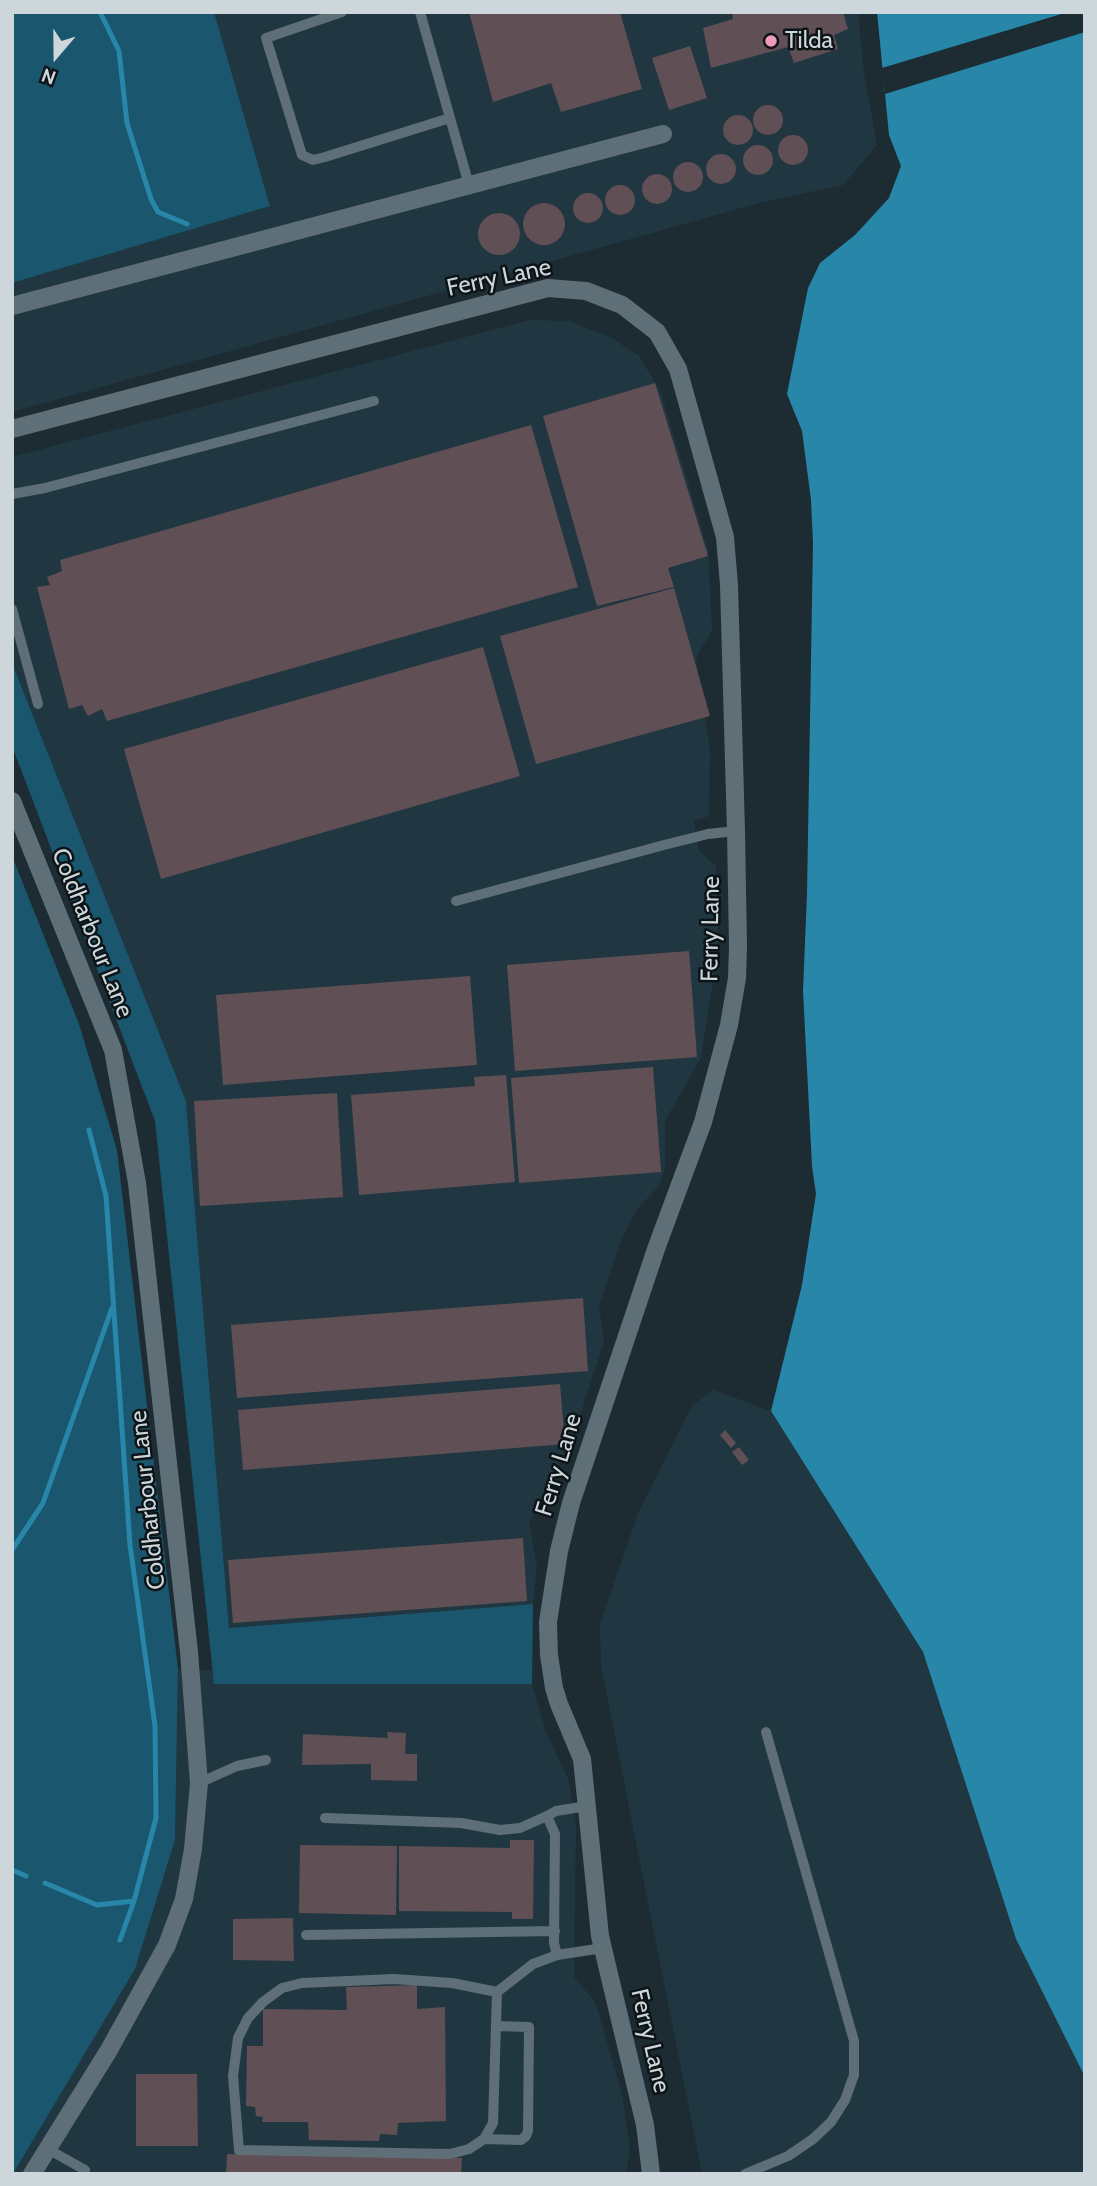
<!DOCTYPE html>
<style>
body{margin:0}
#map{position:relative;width:1097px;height:2186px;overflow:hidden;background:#1d2c33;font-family:Cabin,sans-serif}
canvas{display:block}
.frame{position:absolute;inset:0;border:14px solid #cdd7db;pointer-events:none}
.north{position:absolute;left:21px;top:21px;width:70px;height:70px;-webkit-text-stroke:5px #0d1417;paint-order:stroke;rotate:200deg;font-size:19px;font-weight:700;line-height:28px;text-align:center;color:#cdd7db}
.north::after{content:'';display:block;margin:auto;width:24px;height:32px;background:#cdd7db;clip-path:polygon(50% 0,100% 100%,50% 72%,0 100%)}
</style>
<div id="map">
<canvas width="1097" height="2186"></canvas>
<div class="frame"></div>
<div class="north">N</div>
</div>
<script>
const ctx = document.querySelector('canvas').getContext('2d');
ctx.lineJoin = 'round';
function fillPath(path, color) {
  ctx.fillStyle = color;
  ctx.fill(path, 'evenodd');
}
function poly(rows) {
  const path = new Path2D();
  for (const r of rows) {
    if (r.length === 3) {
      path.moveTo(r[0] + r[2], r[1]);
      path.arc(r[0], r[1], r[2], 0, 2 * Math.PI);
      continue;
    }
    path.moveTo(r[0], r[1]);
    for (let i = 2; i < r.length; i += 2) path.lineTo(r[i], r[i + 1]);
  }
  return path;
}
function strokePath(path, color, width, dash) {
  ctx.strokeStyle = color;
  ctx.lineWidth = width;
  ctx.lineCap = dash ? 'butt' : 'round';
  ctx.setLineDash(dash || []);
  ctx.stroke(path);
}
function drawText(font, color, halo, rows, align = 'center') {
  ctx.font = font + ' Cabin,sans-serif';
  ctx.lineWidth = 5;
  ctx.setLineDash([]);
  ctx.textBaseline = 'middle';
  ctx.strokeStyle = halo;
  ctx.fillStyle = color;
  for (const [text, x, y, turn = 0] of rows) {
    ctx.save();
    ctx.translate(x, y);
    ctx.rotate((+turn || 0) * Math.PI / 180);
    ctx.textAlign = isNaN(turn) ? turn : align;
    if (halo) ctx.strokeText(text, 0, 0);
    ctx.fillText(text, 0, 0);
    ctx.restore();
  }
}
fillPath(poly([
 [214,12,858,12,864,73,877,145,843,185,759,203,12,412,12,283,270,206],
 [530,320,569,321,610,337,639,356,661,393,708,550,712,631,696,657,710,750,709,816,694,821,699,851,716,866,718,947,701,1058,665,1121,665,1169,659,1186,637,1209,622,1238,599,1306,604,1341,573,1437,529,1523,537,1566,533,1604,229,1628,186,1101,12,663,12,457],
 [713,1390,771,1411,923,1652,1016,1939,1085,2077,1085,2174,702,2174,601,1666,600,1624,639,1511,692,1406],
 [178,1669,532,1684,546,1732,569,1781,576,1824,574,1977,595,2002,622,2093,630,2149,626,2174,13,2174,135,1969,175,1840]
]), '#203741');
fillPath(poly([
 [12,12,214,12,270,206,12,283],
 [12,663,186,1101,229,1628,533,1604,532,1684,214,1684,155,1121,12,746],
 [12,856,79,1024,117,1150,178,1669,175,1840,135,1969,13,2174]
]), '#1a566d');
fillPath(poly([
 [877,12,1085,12,1085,2077,1016,1939,923,1652,771,1411,802,1285,816,1194,812,1166,803,991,807,894,813,543,811,500,802,431,787,394,808,288,820,263,855,235,889,198,901,166,889,135]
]), '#2886a9');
fillPath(poly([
 [1068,12,1085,12,1085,32,885,94,882,68]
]), '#1d2c33');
strokePath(poly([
 [100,12,119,51,127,123,151,199,158,212,187,224],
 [89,1130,106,1196,130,1545,155,1726,156,1818,134,1901,120,1940],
 [12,1550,43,1503,112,1308],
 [12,1870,26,1876],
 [45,1883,97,1905,134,1901]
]), '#2886a9', 5);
fillPath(poly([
 [469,12,620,12,642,89,561,112,551,83,493,102],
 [732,12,843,12,848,29,834,35,838,49,794,63,788,47,711,68,703,28,733,19],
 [690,46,707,98,669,110,652,58],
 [768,120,15],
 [738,130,15],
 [793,150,15],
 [758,160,15],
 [721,169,15],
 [688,177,15],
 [657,189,15],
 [620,200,15],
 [588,208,15],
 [544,224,21],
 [499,234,21],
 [655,383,708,556,668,568,674,587,597,606,543,416],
 [531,425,578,587,107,721,102,709,88,716,82,705,69,709,37,587,50,585,47,577,62,571,60,560],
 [674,588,710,716,536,764,500,636],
 [483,647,520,776,161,879,124,749],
 [689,951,697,1057,515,1071,507,965],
 [470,976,477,1065,223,1085,216,995],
 [653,1067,661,1172,519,1183,511,1078],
 [506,1075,515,1182,359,1195,351,1095,475,1086,474,1077],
 [337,1093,343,1197,200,1206,194,1101],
 [583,1298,588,1371,237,1398,231,1325],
 [560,1384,565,1444,243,1470,238,1410],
 [725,1430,736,1443,731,1448,720,1435],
 [739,1447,749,1460,742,1465,732,1452],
 [523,1538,527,1601,233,1623,228,1560],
 [387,1732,406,1733,405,1754,417,1754,417,1781,371,1780,371,1764,302,1765,303,1734,388,1738],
 [510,1840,534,1840,533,1919,512,1919,512,1912,399,1911,399,1846,510,1848],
 [300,1845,397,1846,396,1915,299,1913],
 [293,1918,294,1961,233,1960,233,1919],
 [417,1985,417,2009,445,2007,446,2121,398,2123,397,2135,380,2134,379,2141,309,2140,308,2122,262,2122,263,2117,256,2116,255,2107,246,2106,247,2046,263,2046,263,2009,347,2010,346,1987],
 [136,2074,197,2074,198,2146,136,2146],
 [227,2154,462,2158,461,2174,226,2174]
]), '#604f54');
strokePath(poly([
 [342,12,266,38,302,155,313,160,325,157,450,118],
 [420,12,469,185],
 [12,494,45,488,374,401],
 [12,609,38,704],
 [456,901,664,845,708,834,736,831],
 [199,1783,237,1766,266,1760],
 [325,1818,461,1823,500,1830,520,1828,547,1816],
 [306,1935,555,1931],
 [557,1955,554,1943,555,1834,547,1816,556,1811,587,1806],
 [497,1992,452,1983,394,1979,302,1983,282,1988,263,2002,248,2018,238,2038,233,2076,239,2150,450,2154,469,2149,484,2139,493,2123,497,1992,533,1964,557,1955,603,1948],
 [484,2139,521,2140,526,2136,528,2131,529,2027,496,2026],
 [46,2148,85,2170],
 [745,2174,788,2156,813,2139,831,2122,845,2100,854,2075,854,2041,766,1732]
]), '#5e6f77', 10);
strokePath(poly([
 [12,306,663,134],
 [12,429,548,288,586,291,622,305,657,332,678,369,725,537,729,585,736,831,738,947,737,978,729,1025,703,1122,656,1249,571,1503,559,1551,548,1622,549,1655,554,1688,559,1704,582,1759,600,1936,645,2125,651,2174],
 [12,801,113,1050,137,1183,189,1652,199,1783,193,1849,184,1899,167,1945,109,2050,32,2174]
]), '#5e6f77', 18);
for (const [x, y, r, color] of [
 [771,41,7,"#ef9ab8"]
]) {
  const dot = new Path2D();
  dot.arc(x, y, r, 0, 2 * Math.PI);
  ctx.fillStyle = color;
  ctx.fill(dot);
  strokePath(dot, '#0d1417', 2.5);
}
drawText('24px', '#cdd7db', '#0d1417', [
 ["Tilda",785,41]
], 'left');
drawText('24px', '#cdd7db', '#0d1417', [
 ["Ferry Lane",499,278,-12],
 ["Ferry Lane",711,929,-89],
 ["Coldharbour Lane",92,933,68],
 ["Ferry Lane",559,1465,-73],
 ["Coldharbour Lane",148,1500,-96],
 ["Ferry Lane",650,2041,77]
]);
</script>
